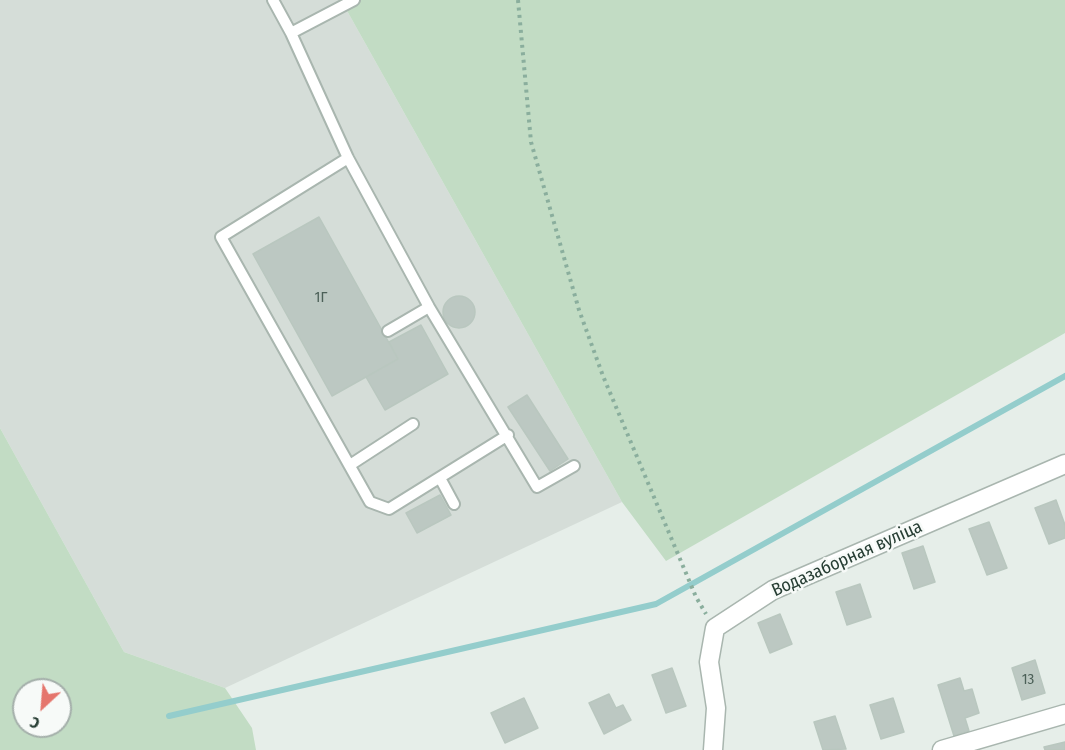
<!DOCTYPE html>
<meta charset="utf-8">
<style>
body{margin:0}
#map{position:relative;width:1065px;height:750px;overflow:hidden;background:#e6eee9;font-family:"Fira Sans Condensed",sans-serif}
canvas{display:block}
.north{position:absolute;left:12px;top:678px;width:60px;height:60px;box-sizing:border-box;background:#f7faf8;border:2px solid #a4afaa;border-radius:50%;rotate:206deg;font-size:16px;font-weight:700;line-height:24px;text-align:center;color:#273e34}
.north::after{content:'';display:block;margin:auto;width:21px;height:27px;background:#e5766d;clip-path:polygon(50% 0,100% 100%,50% 72%,0 100%)}
</style>
<div id="map">
<canvas width="1065" height="750"></canvas>
<div class="north">С</div>
</div>
<script>
const ctx = document.querySelector('canvas').getContext('2d');
ctx.lineJoin = 'round';
function fillPath(path, color) {
  ctx.fillStyle = color;
  ctx.fill(path, 'evenodd');
}
function poly(rows) {
  const path = new Path2D();
  for (const r of rows) {
    if (r.length === 3) {
      path.moveTo(r[0] + r[2], r[1]);
      path.arc(r[0], r[1], r[2], 0, 2 * Math.PI);
      continue;
    }
    path.moveTo(r[0], r[1]);
    for (let i = 2; i < r.length; i += 2) path.lineTo(r[i], r[i + 1]);
  }
  return path;
}
function strokePath(path, color, width, dash) {
  ctx.strokeStyle = color;
  ctx.lineWidth = width;
  ctx.lineCap = dash ? 'butt' : 'round';
  ctx.setLineDash(dash || []);
  ctx.stroke(path);
}
function drawText(font, color, halo, rows, align = 'center') {
  ctx.font = font + ' "Fira Sans Condensed",sans-serif';
  ctx.lineWidth = 5;
  ctx.setLineDash([]);
  ctx.textBaseline = 'middle';
  ctx.strokeStyle = halo;
  ctx.fillStyle = color;
  for (const [text, x, y, turn = 0] of rows) {
    ctx.save();
    ctx.translate(x, y);
    ctx.rotate((+turn || 0) * Math.PI / 180);
    ctx.textAlign = isNaN(turn) ? turn : align;
    if (halo) ctx.strokeText(text, 0, 0);
    ctx.fillText(text, 0, 0);
    ctx.restore();
  }
}
fillPath(poly([
 [0,0,341,0,622,502,225,688,124,652,0,428]
]), '#d5ddd8');
fillPath(poly([
 [341,0,1065,0,1065,333,666,561,622,502],
 [0,428,124,652,225,688,252,728,256,750,0,750],
 [24,690,60,690,60,726,24,726]
]), '#c2dcc4');
strokePath(poly([
 [169,716,656,604,1065,376]
]), '#94cdcc', 6);
const building = poly([
 [319,217,398,359,332,396,253,254,319,217],
 [459,312,16],
 [421,325,448,374,385,410,366,377,398,359,389,342,421,325],
 [527,395,568,459,550,471,508,407,527,395],
 [440,495,451,515,417,533,406,513,440,495],
 [1056,500,1065,525,1065,538,1049,544,1035,508,1056,500],
 [989,522,1007,568,987,575,969,529,989,522],
 [923,546,935,582,914,589,902,553,923,546],
 [860,584,871,617,847,625,836,592,860,584],
 [780,614,792,644,770,653,758,623,780,614],
 [1035,660,1045,693,1022,700,1012,668,1035,660],
 [672,668,686,706,666,713,652,675,672,668],
 [960,678,964,691,972,689,979,713,965,718,969,731,954,736,938,685,960,678],
 [609,694,616,708,623,705,631,720,604,734,589,703,609,694],
 [524,698,538,728,505,743,491,713,524,698],
 [893,698,904,732,881,739,870,705,893,698],
 [835,716,846,749,823,750,814,722,835,716],
 [1065,742,1065,750,1045,750,1044,747,1065,742]
]);
fillPath(building, '#bcc8c2');
strokePath(building, '#b9c7bf', 1.5);
const service = poly([
 [273,0,291,33,348,158,429,307,537,487,574,466],
 [291,33,354,0],
 [348,158,221,237,370,502,389,509,508,435],
 [388,331,429,307],
 [350,465,413,424],
 [440,478,454,504]
]);
const minor = poly([
 [713,750,716,708,709,662,715,628,773,590,1065,464],
 [942,750,1065,714]
]);
strokePath(service, '#a9b6af', 14);
strokePath(minor, '#a9b6af', 21);
strokePath(poly([
 [518,0,531,142,579,310,603,376,696,597,706,614]
]), '#8aae9d', 4, [3, 4.5]);
strokePath(service, '#fff', 10);
strokePath(minor, '#fff', 18);
drawText('15px', '#4c6058', null, [
 ["1Г",321,298],
 ["13",1028,680]
]);
drawText('18px', '#273e34', '#f7faf8', [
 ["Водазаборная вуліца",847,559,-24]
]);
</script>
